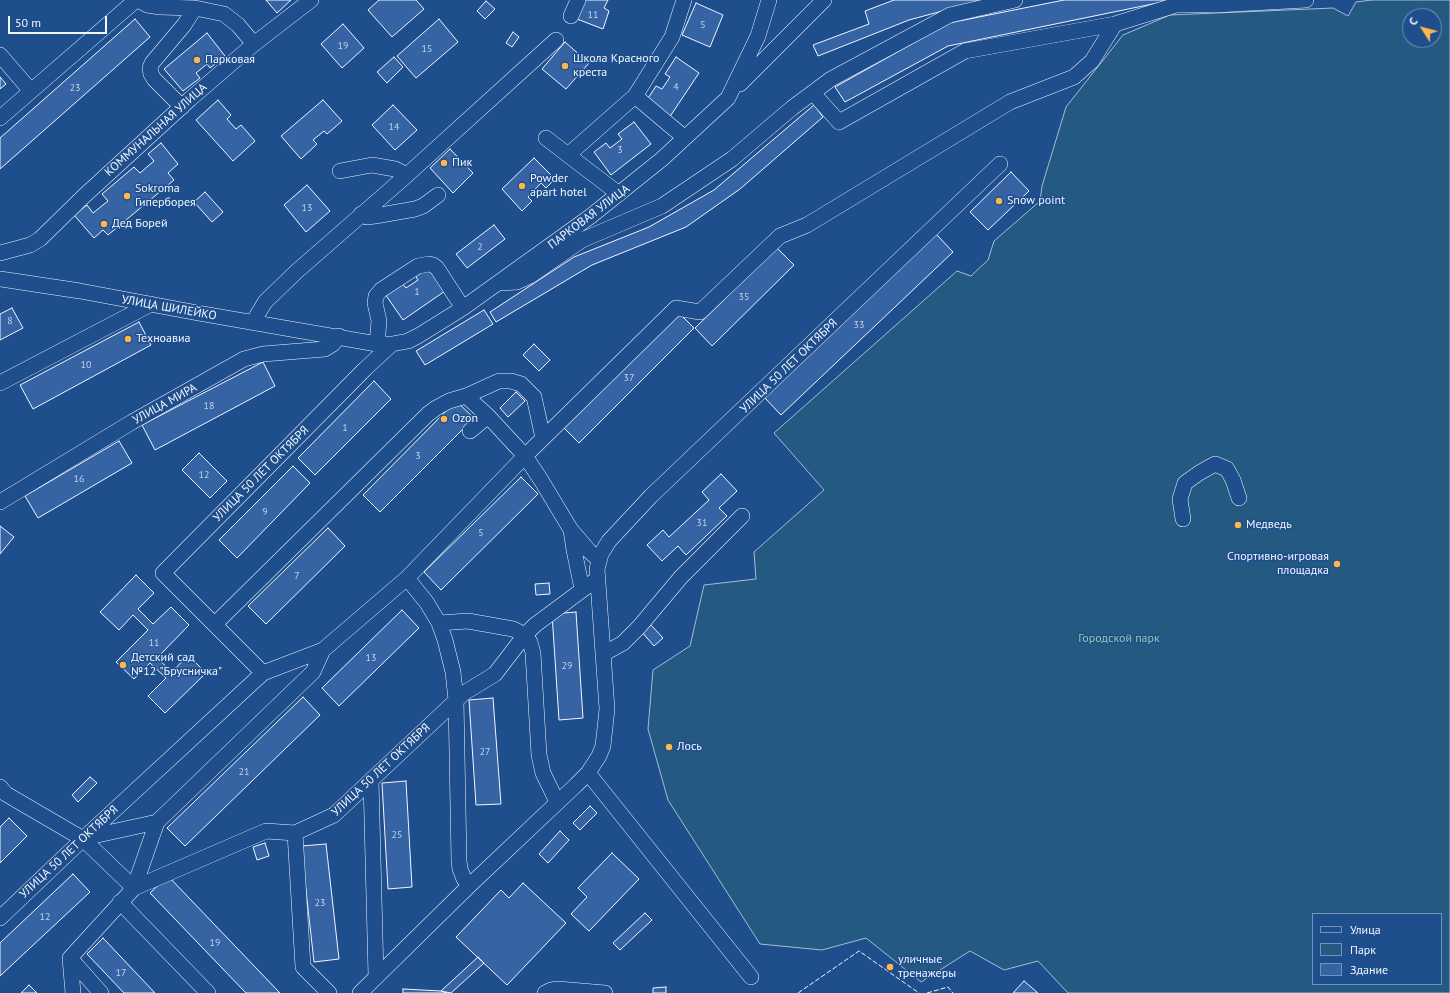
<!DOCTYPE html>
<meta charset="utf-8">
<style>
body{margin:0}
#map{position:relative;width:1450px;height:993px;overflow:hidden;background:#1f4e8c;font-family:"PT Sans",sans-serif}
canvas{display:block}
.legend{position:absolute;left:1312px;top:913px;width:130px;height:72px;box-sizing:border-box;background:#1f4e8c;border:1px solid #7391ba;margin:0;padding:5px 7px;list-style:none;font-size:12px;color:#f2f6ff}
.legend li{display:flex;align-items:center;gap:8px;height:20px}
.legend b{width:20px;border:1px solid #7391ba}
.north{position:absolute;left:1402px;top:8px;width:40px;height:40px;box-sizing:border-box;background:#1f4e8c;border:1px solid #7391ba;border-radius:50%;rotate:306deg;font-size:11px;font-weight:700;line-height:16px;text-align:center;color:#f2f6ff}
.north::after{content:'';display:block;margin:auto;width:14px;height:18px;background:#ffb74d;clip-path:polygon(50% 0,100% 100%,50% 72%,0 100%)}
.scale{position:absolute;left:8px;top:16px;width:99px;height:18px;box-sizing:border-box;border:2px solid #f2f6ff;border-top:0;padding-left:5px;font-size:12px;line-height:14px;white-space:nowrap;color:#f2f6ff;-webkit-text-stroke:3px #1f4e8c;paint-order:stroke}
</style>
<div id="map">
<canvas width="1450" height="993"></canvas>
<ul class="legend">
<li><b style="height:5px;background:#1f4e8c"></b>Улица</li>
<li><b style="height:11px;background:#245a82"></b>Парк</li>
<li><b style="height:11px;background:#3563a3"></b>Здание</li>
</ul>
<div class="north">С</div>
<div class="scale">50 m</div>
</div>
<script>
const ctx = document.querySelector('canvas').getContext('2d');
ctx.lineJoin = 'round';
function fillPath(path, color) {
  ctx.fillStyle = color;
  ctx.fill(path, 'evenodd');
}
function poly(rows) {
  const path = new Path2D();
  for (const r of rows) {
    path.moveTo(r[0], r[1]);
    for (let i = 2; i < r.length; i += 2) path.lineTo(r[i], r[i + 1]);
  }
  return path;
}
function strokePath(path, color, width, dash) {
  ctx.strokeStyle = color;
  ctx.lineWidth = width;
  ctx.lineCap = dash ? 'butt' : 'round';
  ctx.setLineDash(dash || []);
  ctx.stroke(path);
}
function drawText(font, color, halo, rows, align = 'center') {
  ctx.font = font + ' "PT Sans",sans-serif';
  ctx.lineWidth = 3;
  ctx.setLineDash([]);
  ctx.textBaseline = 'middle';
  ctx.strokeStyle = halo;
  ctx.fillStyle = color;
  for (const [text, x, y, turn = 0] of rows) {
    ctx.save();
    ctx.translate(x, y);
    ctx.rotate((+turn || 0) * Math.PI / 180);
    ctx.textAlign = isNaN(turn) ? turn : align;
    if (halo) ctx.strokeText(text, 0, 0);
    ctx.fillText(text, 0, 0);
    ctx.restore();
  }
}
const green = poly([
 [1372,0,1450,0,1450,993,1068,993,1038,961,1004,970,970,951,921,982,866,938,822,950,760,944,668,800,648,729,653,670,690,646,704,585,756,579,754,552,824,490,774,433,957,271,971,276,988,260,994,241,1040,201,1042,186,1066,107,1123,35,1170,15,1333,8,1348,16,1356,2,1372,0],
 [1410,16,1434,16,1434,40,1410,40,1410,16],
 [1313,914,1441,914,1441,984,1313,984,1313,914]
]);
fillPath(green, '#245a82');
strokePath(green, '#a8bbd7', 1);
const building = poly([
 [266,0,291,0,277,13,266,0],
 [379,0,416,0,424,9,392,37,368,10,379,0],
 [584,0,608,0,604,8,609,11,603,29,577,19,584,0],
 [894,0,983,0,909,20,818,56,813,45,869,24,865,11,894,0],
 [1064,0,1172,0,948,46,845,102,835,87,949,23,1064,0],
 [486,1,495,9,485,19,477,11,486,1],
 [696,3,723,15,710,47,682,35,696,3],
 [135,19,150,37,0,169,0,138,135,19],
 [439,19,458,42,416,78,397,56,439,19],
 [343,24,364,48,342,68,321,44,343,24],
 [513,32,519,37,512,47,506,43,513,32],
 [207,33,225,56,210,68,207,64,196,73,200,78,183,91,164,69,207,33],
 [565,42,589,63,566,89,542,69,565,42],
 [394,57,403,67,387,83,377,72,394,57],
 [676,57,699,73,669,118,645,103,656,86,662,89,670,77,665,74,676,57],
 [0,77,6,84,0,89,0,77],
 [218,100,231,115,227,119,236,129,241,125,255,141,233,161,196,120,218,100],
 [323,100,342,121,327,134,324,131,313,140,317,144,301,159,281,136,323,100],
 [393,105,417,130,395,150,372,125,393,105],
 [814,105,823,117,740,189,686,227,592,265,496,322,490,312,574,257,649,227,714,190,814,105],
 [634,122,651,144,611,175,594,152,606,143,610,148,622,139,618,134,634,122],
 [161,143,178,164,168,173,174,180,108,235,103,230,94,238,74,215,87,205,93,213,108,201,102,194,134,167,140,173,154,161,148,154,161,143],
 [450,149,473,173,453,193,430,168,450,149],
 [534,158,555,179,546,188,541,183,528,197,532,201,522,211,502,189,534,158],
 [1011,172,1029,191,988,230,970,212,1011,172],
 [307,185,330,211,306,232,284,205,307,185],
 [205,192,223,212,212,222,194,202,205,192],
 [494,225,505,239,467,268,456,254,494,225],
 [936,234,953,252,781,415,764,397,936,234],
 [777,248,794,265,712,346,695,328,777,248],
 [431,264,448,289,403,320,385,294,402,283,406,288,418,280,415,275,431,264],
 [12,308,23,328,0,340,0,314,12,308],
 [484,310,493,324,425,365,416,351,484,310],
 [680,314,694,328,579,443,564,428,680,314],
 [139,322,151,345,33,409,20,385,139,322],
 [534,344,550,360,539,371,523,355,534,344],
 [263,362,275,386,155,450,142,425,263,362],
 [374,381,391,399,315,475,298,458,374,381],
 [516,392,525,401,508,417,500,408,516,392],
 [456,401,474,418,380,512,363,495,456,401],
 [119,441,132,463,38,518,25,496,119,441],
 [199,453,227,481,210,498,182,470,199,453],
 [293,466,310,483,237,558,219,540,293,466],
 [721,474,737,491,719,508,727,516,686,555,678,546,662,561,647,545,663,530,669,537,709,500,702,492,721,474],
 [521,477,538,494,441,590,424,572,521,477],
 [0,526,14,537,0,554,0,526],
 [328,528,345,546,266,624,248,606,328,528],
 [136,575,154,593,138,609,153,624,171,607,189,625,157,658,172,672,188,655,206,673,165,713,148,696,166,678,150,663,134,679,116,662,148,630,133,615,119,630,100,612,136,575],
 [549,583,550,594,536,595,535,584,549,583],
 [402,610,419,628,339,706,322,688,402,610],
 [576,612,583,718,559,720,552,614,576,612],
 [650,624,663,638,654,646,641,631,650,624],
 [303,697,320,715,185,846,167,828,303,697],
 [493,698,501,804,476,805,469,700,493,698],
 [90,777,97,783,78,802,72,795,90,777],
 [406,781,412,887,388,889,382,783,406,781],
 [590,806,597,813,580,830,573,823,590,806],
 [9,818,27,836,0,863,0,827,9,818],
 [560,831,569,840,548,863,539,854,560,831],
 [265,843,269,856,257,860,253,847,265,843],
 [326,844,339,959,314,962,301,846,326,844],
 [612,853,639,879,589,931,571,914,587,897,578,888,612,853],
 [73,874,90,892,0,976,0,943,73,874],
 [168,876,280,993,246,993,150,893,168,876],
 [523,883,566,923,507,985,456,937,501,890,509,898,523,883],
 [645,913,652,920,620,950,613,943,645,913],
 [103,938,155,993,124,993,87,954,103,938],
 [478,957,484,963,451,993,441,991,478,957],
 [1024,981,1038,993,1013,993,1024,981],
 [29,985,37,993,21,993,29,985],
 [666,987,666,993,653,993,653,988,666,987],
 [403,989,441,991,447,993,403,993,403,989]
]);
fillPath(building, '#3563a3');
strokePath(building, '#f2f6ff', 1);
const minor = poly([
 [138,0,147,5,160,7,195,8,224,14,238,25,254,44],
 [571,16,578,0],
 [0,55,31,91],
 [740,84,824,0],
 [813,93,839,122,965,51,1115,24],
 [635,96,685,138],
 [182,107,154,79,151,74,150,68,152,63,184,25,195,8],
 [0,118,136,0],
 [546,138,568,155],
 [340,171,372,165,395,169,407,175],
 [619,194,568,155,635,96,672,37,684,0],
 [361,214,367,217,375,216,415,209,423,206,438,195],
 [0,253,30,245,40,239,84,196,190,99,254,44,311,0],
 [0,279,80,291,198,313,377,344,392,344,408,341,418,336,463,308,591,216,662,159,728,98,758,36,769,0],
 [500,283,517,282,530,276,582,240,662,206,732,159,792,108,831,79,950,15,1015,0],
 [253,322,265,302,296,272,407,175,556,40],
 [377,344,379,321,375,303,376,296,381,290,418,266,429,264,433,265,437,268,463,308],
 [0,383,151,304],
 [466,396,488,416,470,431],
 [488,416,525,456,541,480,571,530,589,551,599,560],
 [0,502,132,422,244,359,263,354,325,349,333,344,339,336],
 [1183,519,1180,499,1185,483,1199,473,1215,464,1227,469,1233,480,1239,498],
 [571,530,574,550,582,589],
 [407,578,427,603,439,623,445,640,453,672,456,700,459,861,460,869,464,879,470,885],
 [439,623,468,621,513,629,525,635,530,642,533,653,539,755,543,773,557,802],
 [215,624,428,414,436,408,449,401,466,396,499,381,511,381,521,384,534,397,543,438],
 [603,654,623,643,639,627,681,577,742,516],
 [263,673,163,573,365,369,392,344],
 [588,773,751,977],
 [371,780,376,976],
 [0,787,6,794,83,839,134,888,157,822,313,672,323,650],
 [295,833,303,967,329,993],
 [84,838,157,822],
 [120,902,208,993],
 [0,918,83,839,263,673,323,650,407,578,525,456,676,308,700,312,780,236,807,225,1010,102,1074,77,1092,61,1115,24,1176,5,1215,5,1306,0],
 [70,958,101,993],
 [73,993,70,958,134,888,266,831,295,833,334,815,464,693,495,674,525,635,535,625,597,579],
 [360,993,470,885,576,785,588,773,599,756,603,746,607,709,597,569,601,554,609,541,651,496,1000,164],
 [545,993,551,990,558,989,605,993]
]);
strokePath(minor, '#f2f6ff', 16);
strokePath(minor, '#1f4e8c', 15);
strokePath(poly([
 [798,993,859,951,919,993],
 [927,993,948,987,953,993]
]), '#f2f6ff', 1, [5, 2]);
for (const [x, y, r, color] of [
 [197,60,4,"#ffb74d"],
 [565,66,4,"#ffb74d"],
 [444,163,4,"#ffb74d"],
 [522,186,4,"#ffb74d"],
 [127,196,4,"#ffb74d"],
 [999,201,4,"#ffb74d"],
 [104,224,4,"#ffb74d"],
 [128,339,4,"#ffb74d"],
 [444,419,4,"#ffb74d"],
 [1238,525,4,"#ffb74d"],
 [1337,564,4,"#ffb74d"],
 [123,665,4,"#ffb74d"],
 [669,747,4,"#ffb74d"],
 [890,967,4,"#ffb74d"]
]) {
  const dot = new Path2D();
  dot.arc(x, y, r, 0, 2 * Math.PI);
  ctx.fillStyle = color;
  ctx.fill(dot);
  strokePath(dot, '#1f4e8c', 1.5);
}
drawText('10px', '#c3d1e8', null, [
 ["11",593,15],
 ["5",703,25],
 ["19",343,46],
 ["15",427,49],
 ["4",676,87],
 ["23",75,88],
 ["14",394,127],
 ["3",620,150],
 ["13",307,208],
 ["2",480,247],
 ["1",417,292],
 ["35",744,297],
 ["8",10,321],
 ["33",859,325],
 ["10",86,365],
 ["37",629,378],
 ["18",209,406],
 ["1",345,428],
 ["3",418,456],
 ["12",204,475],
 ["16",79,479],
 ["9",265,512],
 ["31",702,523],
 ["5",481,533],
 ["7",297,576],
 ["11",154,643],
 ["13",371,658],
 ["29",567,666],
 ["27",485,752],
 ["21",244,772],
 ["25",397,835],
 ["23",320,903],
 ["12",45,917],
 ["19",215,943],
 ["17",121,973]
]);
drawText('12px', '#f2f6ff', '#1f4e8c', [
 ["Школа Красного",573,59],
 ["креста",573,73],
 ["Парковая",205,60],
 ["Пик",452,163],
 ["Powder",530,179],
 ["apart hotel",530,193],
 ["Sokroma",135,189],
 ["Гиперборея",135,203],
 ["Snow point",1007,201],
 ["Дед Борей",112,224],
 ["Техноавиа",136,339],
 ["Ozon",452,419],
 ["Медведь",1246,525],
 ["Спортивно-игровая",1329,557,"right"],
 ["площадка",1329,571,"right"],
 ["Детский сад",131,658],
 ["№12 \"Брусничка\"",131,672],
 ["Лось",677,747],
 ["уличные",898,960],
 ["тренажеры",898,974]
], 'left');
drawText('12px', '#f2f6ff', '#1f4e8c', [
 ["КОММУНАЛЬНАЯ УЛИЦА",156,130,-42],
 ["ПАРКОВАЯ УЛИЦА",589,217,-37],
 ["УЛИЦА ШИЛЕЙКО",169,308,10],
 ["УЛИЦА 50 ЛЕТ ОКТЯБРЯ",789,366,-44],
 ["УЛИЦА МИРА",165,404,-29],
 ["УЛИЦА 50 ЛЕТ ОКТЯБРЯ",261,474,-45],
 ["УЛИЦА 50 ЛЕТ ОКТЯБРЯ",381,770,-43],
 ["УЛИЦА 50 ЛЕТ ОКТЯБРЯ",69,852,-43]
]);
drawText('12px', '#97c8a6', '#1f4e8c', [
 ["Городской парк",1119,639]
]);
</script>
